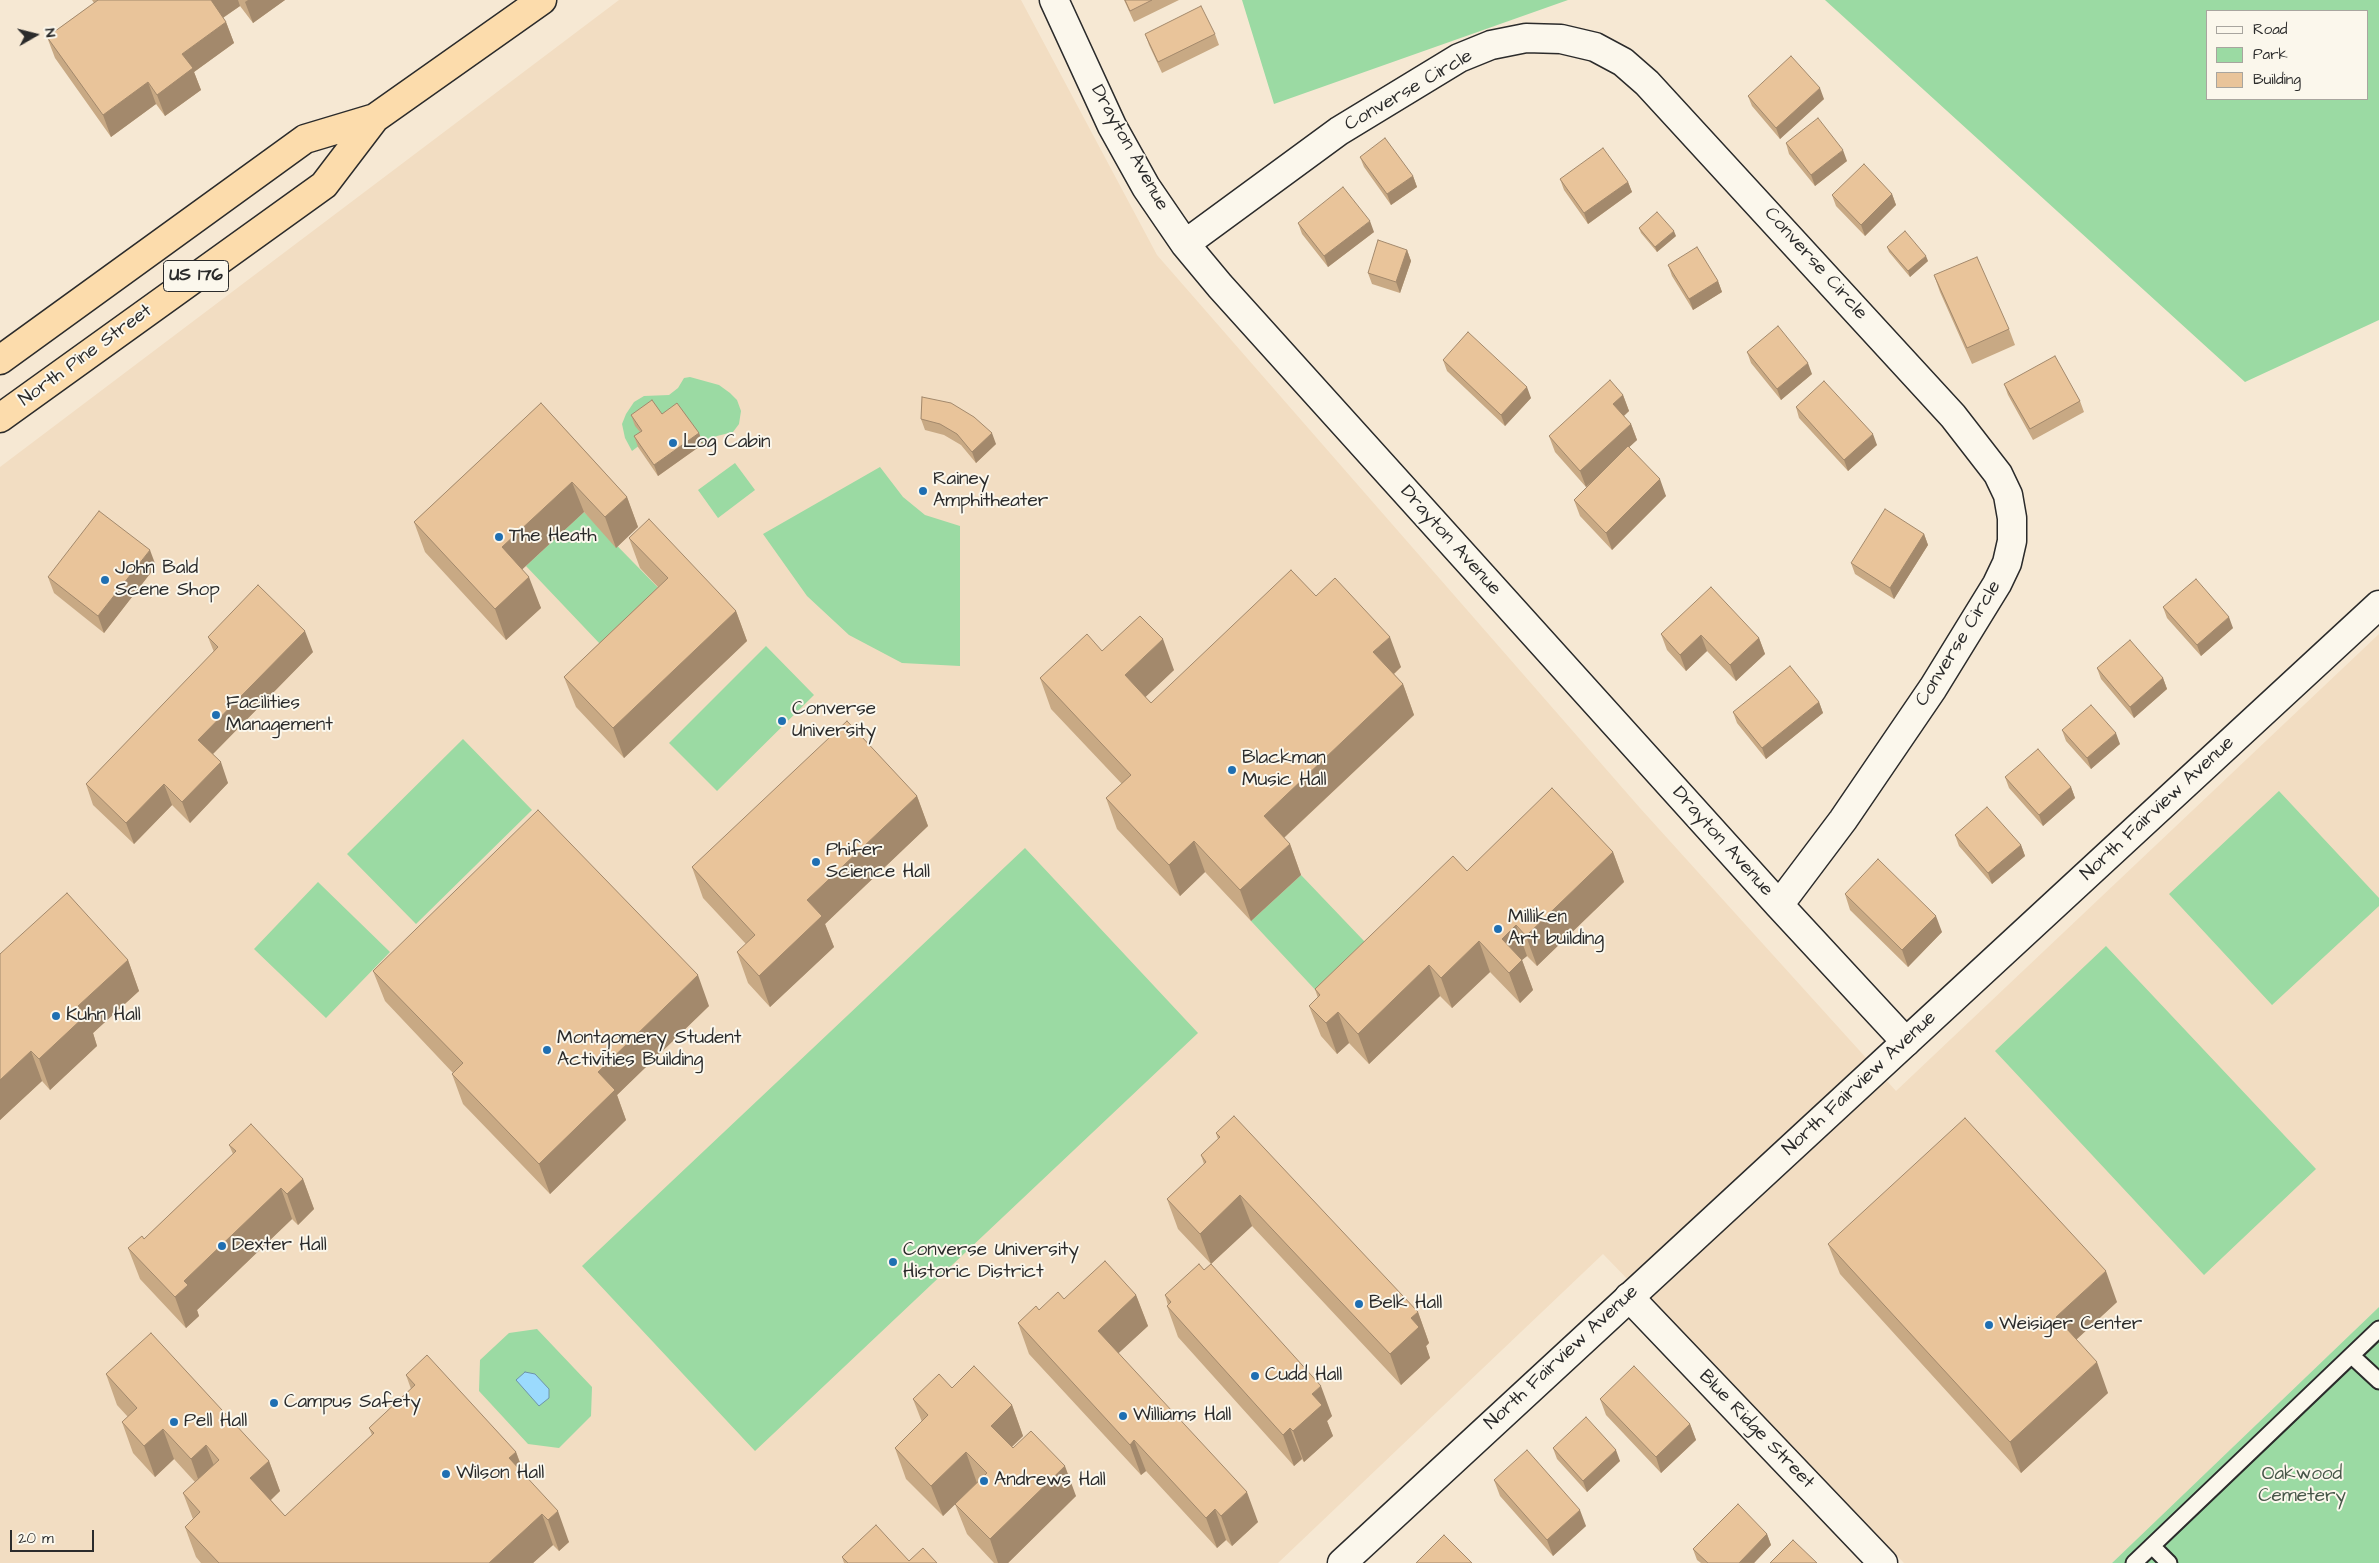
<!DOCTYPE html>
<style>
body{margin:0}
#map{position:relative;width:2379px;height:1563px;overflow:hidden;background:#f6e8d3;font-family:"Architects Daughter",sans-serif}
canvas{display:block}
.legend{position:absolute;left:2206px;top:10px;width:162px;height:90px;box-sizing:border-box;background:#fbf7ec;border:1px solid #a8a59f;margin:0;padding:6px 9px;list-style:none;font-size:15px;color:#2b2b2b}
.legend li{display:flex;align-items:center;gap:10px;height:25px}
.legend b{width:25px;border:1px solid #a8a59f}
.north{position:absolute;left:10px;top:10px;width:50px;height:50px;-webkit-text-stroke:4px #fbf7ec;paint-order:stroke;rotate:82deg;font-size:14px;font-weight:700;line-height:20px;text-align:center;color:#2b2b2b}
.north::after{content:'';display:block;margin:auto;width:18px;height:22px;background:#2b2b2b;clip-path:polygon(50% 0,100% 100%,50% 72%,0 100%)}
.scale{position:absolute;left:10px;top:1530px;width:84px;height:22px;box-sizing:border-box;border:2px solid #2b2b2b;border-top:0;padding-left:6px;font-size:15px;line-height:18px;white-space:nowrap;color:#2b2b2b;-webkit-text-stroke:4px #fbf7ec;paint-order:stroke}
</style>
<div id="map">
<canvas width="2379" height="1563"></canvas>
<ul class="legend">
<li><b style="height:6px;background:#fbf7ec"></b>Road</li>
<li><b style="height:14px;background:#9bdaa3"></b>Park</li>
<li><b style="height:14px;background:#e9c49a"></b>Building</li>
</ul>
<div class="north">N</div>
<div class="scale">20 m</div>
</div>
<script>
const ctx = document.querySelector('canvas').getContext('2d');
ctx.lineJoin = 'round';
function fillPath(path, color) {
  ctx.fillStyle = color;
  ctx.fill(path, 'evenodd');
}
function poly(rows) {
  const path = new Path2D();
  for (const r of rows) {
    path.moveTo(r[0], r[1]);
    for (let i = 2; i < r.length; i += 2) path.lineTo(r[i], r[i + 1]);
  }
  return path;
}
function strokePath(path, color, width, dash) {
  ctx.strokeStyle = color;
  ctx.lineWidth = width;
  ctx.lineCap = dash ? 'butt' : 'round';
  ctx.setLineDash(dash || []);
  ctx.stroke(path);
}
function drawText(font, color, halo, rows, align = 'center') {
  ctx.font = font + ' "Architects Daughter",sans-serif';
  ctx.lineWidth = 4;
  ctx.setLineDash([]);
  ctx.textBaseline = 'middle';
  ctx.strokeStyle = halo;
  ctx.fillStyle = color;
  for (const [text, x, y, turn = 0] of rows) {
    ctx.save();
    ctx.translate(x, y);
    ctx.rotate((+turn || 0) * Math.PI / 180);
    ctx.textAlign = isNaN(turn) ? turn : align;
    if (halo) ctx.strokeText(text, 0, 0);
    ctx.fillText(text, 0, 0);
    ctx.restore();
  }
}
fillPath(poly([
 [619,0,1021,0,1157,255,1640,808,1896,1091,2379,634,2379,1307,2112,1563,1904,1563,1603,1254,1278,1563,0,1563,0,467]
]), '#f2ddc2');
fillPath(poly([
 [1242,0,1568,0,1274,104],
 [1825,0,2379,0,2379,320,2245,382],
 [2208,11,2368,11,2368,99,2208,99],
 [690,377,719,385,730,393,737,400,741,411,739,424,733,432,717,436,703,444,681,414,632,451,625,438,622,424,626,414,634,402,644,396,669,395,678,388,684,378],
 [735,463,755,490,718,518,698,490],
 [880,467,903,497,925,515,960,526,960,666,902,663,849,635,807,596,763,534],
 [584,512,679,609,620,665,526,566],
 [766,646,814,695,717,791,669,743],
 [463,739,532,810,416,924,347,854],
 [2279,791,2379,898,2379,906,2272,1005,2169,894],
 [1025,848,1198,1033,755,1451,582,1266],
 [1301,875,1385,963,1335,1011,1251,921],
 [318,882,390,952,326,1018,254,949],
 [2106,946,2316,1169,2204,1275,1995,1051],
 [2379,1307,2379,1563,2112,1563],
 [537,1329,592,1387,591,1416,559,1448,528,1444,479,1391,480,1360,509,1333]
]), '#9bdaa3');
const water = poly([
 [525,1372,535,1374,549,1389,549,1398,539,1406,516,1380,525,1372]
]);
fillPath(water, '#9bdafd');
strokePath(water, '#6e94a9', 1);
const lane = poly([
 [2352,1356,2379,1381],
 [2152,1546,2169,1563],
 [2134,1563,2379,1329]
]);
const street = poly([
 [1054,0,1112,126,1146,187,1185,244,1220,286,1779,905,1906,1042],
 [1185,244,1339,131,1459,58,1491,45,1526,38,1561,39,1595,47,1623,62,1647,83,1953,416,1998,474,2008,495,2012,518,2012,541,2007,563,1997,584,1933,688,1843,820,1779,905],
 [1629,1297,1883,1563]
]);
const secondary = poly([
 [1342,1563,2379,605]
]);
const highway = poly([
 [0,360,305,139,375,118,542,0],
 [0,418,324,185,375,118]
]);
strokePath(lane, '#2b2b2b', 19);
strokePath(street, '#2b2b2b', 31);
strokePath(secondary, '#2b2b2b', 31);
strokePath(highway, '#2b2b2b', 31);
strokePath(lane, '#fbf7ec', 15);
strokePath(street, '#fbf7ec', 28);
strokePath(secondary, '#fbf7ec', 28);
strokePath(highway, '#fcdcac', 28);
fillPath(poly([
 [92,0,285,0,253,23,240,6,223,18,226,22,234,43,194,72,201,90,165,116,156,104,111,137,55,58,47,37,94,3],
 [1124,0,1179,0,1134,22],
 [1145,34,1215,34,1219,45,1162,73,1149,45],
 [1748,96,1824,99,1780,139,1752,106],
 [1786,143,1847,161,1815,186,1789,154],
 [1360,157,1413,176,1417,187,1391,205,1364,167],
 [1560,179,1628,182,1632,192,1588,224,1564,190],
 [1892,194,1896,205,1865,236,1836,206,1832,195],
 [1298,223,1374,232,1328,267,1302,234],
 [1639,228,1676,236,1657,252,1641,233],
 [1887,247,1928,261,1910,277,1889,252],
 [1407,250,1411,261,1400,293,1372,284,1368,273],
 [1668,265,1718,281,1722,292,1693,310,1672,276],
 [1934,275,2009,329,2015,345,1972,364,1940,292],
 [1747,352,1812,374,1781,400,1751,363],
 [1443,360,1531,398,1505,426,1447,371],
 [2004,384,2080,401,2084,412,2033,440,2008,395],
 [1623,395,1629,411,1624,416,1631,424,1637,440,1629,447,1666,496,1612,550,1580,516,1574,500,1594,480,1586,487,1555,452,1549,436],
 [922,397,996,444,976,463,961,445,944,435,925,430,921,419],
 [541,403,627,497,638,527,616,548,584,512,522,569,541,608,506,640,425,552,414,522],
 [1796,407,1877,445,1848,471,1799,418],
 [662,414,699,433,703,444,658,476,638,447,634,436,640,432,635,426,631,415],
 [1924,534,1928,545,1894,599,1855,574,1851,563],
 [629,538,736,611,747,641,624,758,576,707,564,677,658,587,640,568],
 [156,566,104,633,54,593,48,577],
 [1316,596,1401,667,1394,674,1403,684,1414,715,1284,838,1290,844,1301,875,1251,921,1205,872,1180,896,1117,829,1106,798,1122,784,1051,709,1040,678,1102,651,1174,670,1145,697,1151,703],
 [2163,607,2233,628,2201,656,2167,618],
 [1661,634,1759,638,1765,654,1736,681,1707,651,1686,671,1667,650],
 [208,637,313,652,213,754,228,783,190,823,172,805,134,844,93,805,86,784,214,652],
 [2097,668,2163,678,2167,689,2134,718,2101,679],
 [1819,702,1823,713,1766,759,1737,723,1733,712],
 [2062,730,2120,744,2091,769,2066,741],
 [2005,777,2071,787,2075,798,2043,826,2009,788],
 [917,796,928,826,825,924,834,947,770,1007,748,983,737,952,746,944,703,898,692,867],
 [1955,835,2021,845,2025,856,1992,884,1959,846],
 [1613,852,1624,882,1537,966,1527,956,1522,960,1533,990,1520,1003,1490,972,1452,1008,1440,996,1369,1064,1349,1043,1337,1054,1321,1036,1309,1006,1318,998,1315,989,1467,871],
 [1845,894,1942,932,1908,967,1850,910],
 [0,954,128,960,139,991,93,1033,97,1046,50,1090,42,1081,0,1120],
 [373,971,709,1006,617,1095,626,1120,550,1194,463,1104,452,1074,453,1073,385,1001],
 [1216,1133,1418,1312,1429,1343,1426,1346,1430,1358,1401,1385,1252,1226,1211,1264,1332,1416,1327,1421,1333,1436,1304,1462,1302,1459,1294,1466,1178,1337,1167,1306,1168,1305,1165,1295,1204,1270,1211,1264,1178,1229,1167,1199,1204,1164,1201,1155,1218,1139],
 [229,1145,303,1179,314,1209,298,1225,292,1219,197,1310,199,1316,186,1328,140,1279,128,1248,144,1239,233,1154],
 [1828,1244,2117,1302,2076,1340,2108,1393,2021,1473,1840,1274],
 [1136,1295,1148,1326,1118,1353,1258,1522,1232,1546,1226,1540,1217,1548,1146,1471,1141,1475,1029,1354,1018,1323,1039,1310,1064,1299],
 [106,1374,269,1461,280,1491,271,1500,285,1516,372,1435,369,1428,411,1389,406,1375,516,1452,525,1475,569,1542,559,1551,553,1545,533,1563,201,1563,196,1557,185,1527,193,1519,183,1493,195,1482,174,1459,155,1477,133,1453,122,1422,128,1417,117,1405],
 [952,1388,1012,1405,1023,1436,1012,1447,1076,1496,1008,1563,994,1563,967,1534,955,1504,977,1483,943,1516,906,1479,895,1448,922,1422,913,1399],
 [1600,1399,1690,1424,1696,1440,1661,1473,1606,1415],
 [1553,1448,1620,1461,1587,1492,1557,1459],
 [1494,1480,1586,1526,1553,1556,1500,1496],
 [1767,1534,1771,1545,1754,1563,1701,1563,1697,1560,1693,1549],
 [842,1557,909,1561,937,1563,844,1563]
]), '#c8a984');
fillPath(poly([
 [211,0,238,0,240,6,218,21],
 [248,0,285,0,253,23,245,2],
 [226,22,234,43,194,72,201,90,165,116,157,95,182,54],
 [148,82,156,104,111,137,103,115],
 [1820,88,1824,99,1780,139,1776,128],
 [1843,150,1847,161,1815,186,1811,175],
 [1413,176,1417,187,1391,205,1387,194],
 [1628,182,1632,192,1588,224,1584,213],
 [1892,194,1896,205,1865,236,1861,225],
 [1370,221,1374,232,1328,267,1324,256],
 [1674,231,1676,236,1657,252,1655,247],
 [1407,250,1411,261,1400,293,1396,282],
 [1926,256,1928,261,1910,277,1908,271],
 [1718,281,1722,292,1693,310,1689,299],
 [1808,363,1812,374,1781,400,1777,389],
 [1527,387,1531,398,1505,426,1501,415],
 [1623,395,1629,411,1619,420,1613,404],
 [1631,424,1637,440,1586,487,1580,471],
 [699,433,703,444,658,476,654,465],
 [992,433,996,444,976,463,972,452],
 [1873,434,1877,445,1848,471,1844,460],
 [1660,479,1666,496,1612,550,1606,533],
 [572,482,584,512,513,578,502,547],
 [627,497,638,527,616,548,605,517],
 [1924,534,1928,545,1894,599,1890,588],
 [150,550,156,566,104,633,98,616],
 [529,577,541,608,506,640,495,609],
 [736,611,747,641,624,758,613,728],
 [2229,617,2233,628,2201,656,2197,645],
 [305,631,313,652,206,761,198,740],
 [1701,635,1707,651,1686,671,1680,655],
 [1390,637,1401,667,1384,683,1373,652],
 [1759,638,1765,654,1736,681,1730,665],
 [1163,639,1174,670,1136,706,1125,675],
 [2163,678,2167,689,2134,718,2130,707],
 [1403,684,1414,715,1275,846,1264,816],
 [1819,702,1823,713,1766,759,1762,748],
 [2116,733,2120,744,2091,769,2087,758],
 [221,762,228,783,190,823,182,802],
 [164,784,172,805,134,844,126,823],
 [2071,787,2075,798,2043,826,2039,815],
 [917,796,928,826,825,924,834,947,770,1007,759,976,807,900],
 [1194,841,1205,872,1180,896,1169,865],
 [1290,844,1301,875,1251,921,1240,890],
 [2021,845,2025,856,1992,884,1988,873],
 [1613,852,1624,882,1537,966,1526,936],
 [1936,916,1942,932,1908,967,1902,950],
 [1516,925,1527,956,1522,960,1533,990,1520,1003,1509,973,1502,939],
 [1479,941,1490,972,1452,1008,1441,978],
 [128,960,139,991,93,1033,97,1046,50,1090,39,1059,78,1006],
 [1429,965,1440,996,1369,1064,1358,1034],
 [698,975,709,1006,617,1095,626,1120,550,1194,539,1164,598,1072],
 [1338,1012,1349,1043,1337,1054,1326,1023],
 [31,1051,42,1081,0,1120,0,1080],
 [303,1179,314,1209,298,1225,287,1194],
 [281,1188,292,1219,197,1310,199,1316,186,1328,175,1297,184,1281],
 [1240,1195,1252,1226,1211,1264,1200,1234],
 [2106,1271,2117,1302,2067,1348,2056,1317],
 [1136,1295,1148,1326,1109,1362,1098,1331],
 [1418,1312,1429,1343,1426,1346,1430,1358,1401,1385,1390,1354,1411,1318],
 [2097,1362,2108,1393,2021,1473,2010,1442],
 [1321,1386,1332,1416,1327,1421,1333,1436,1304,1462,1293,1431,1312,1394],
 [1012,1405,1023,1436,1002,1456,991,1426],
 [1690,1424,1696,1440,1661,1473,1656,1457],
 [1290,1428,1302,1459,1294,1466,1283,1435],
 [163,1429,174,1459,155,1477,144,1446],
 [1134,1440,1146,1471,1141,1475,1130,1445],
 [206,1445,218,1476,202,1490,191,1459],
 [1616,1450,1620,1461,1587,1492,1583,1481],
 [516,1452,527,1483,509,1458],
 [966,1452,977,1483,943,1516,931,1486],
 [269,1461,280,1491,261,1509,250,1478],
 [1065,1466,1076,1496,1008,1563,998,1563,990,1539],
 [1247,1492,1258,1522,1232,1546,1221,1516],
 [1215,1509,1226,1540,1217,1548,1206,1518],
 [1580,1510,1586,1526,1553,1556,1547,1540],
 [558,1511,569,1542,559,1551,548,1520],
 [542,1514,553,1545,533,1563,489,1563],
 [1767,1534,1771,1545,1754,1563,1739,1563]
]), '#a3896c');
const building = poly([
 [98,0,211,0,226,22,182,54,193,68,157,95,148,82,103,115,47,37,98,0],
 [1125,0,1152,0,1130,11,1125,0],
 [1201,6,1215,34,1158,62,1145,34,1201,6],
 [1791,56,1820,88,1776,128,1748,96,1791,56],
 [1818,118,1843,150,1811,175,1786,143,1818,118],
 [1385,138,1413,176,1387,194,1360,157,1385,138],
 [1603,148,1628,182,1584,213,1560,179,1603,148],
 [1864,164,1892,194,1861,225,1832,195,1864,164],
 [1343,187,1370,221,1324,256,1298,223,1343,187],
 [1657,212,1674,231,1655,247,1639,228,1657,212],
 [1905,231,1926,256,1908,271,1887,247,1905,231],
 [1378,240,1407,250,1396,282,1368,273,1378,240],
 [1697,247,1718,281,1689,299,1668,265,1697,247],
 [1977,257,2009,329,1967,348,1934,275,1977,257],
 [1778,326,1808,363,1777,389,1747,352,1778,326],
 [1468,332,1527,387,1501,415,1443,360,1468,332],
 [2055,356,2080,401,2030,429,2004,384,2055,356],
 [1610,380,1623,395,1613,404,1631,424,1580,471,1549,436,1610,380],
 [1824,381,1873,434,1844,460,1796,407,1824,381],
 [922,397,951,403,974,417,992,433,972,452,957,434,940,424,921,419,922,397],
 [652,400,662,414,677,403,699,433,654,465,634,436,642,431,631,415,652,400],
 [541,403,627,497,605,517,572,482,502,547,529,577,495,609,414,522,541,403],
 [1628,446,1660,479,1606,533,1574,500,1628,446],
 [1885,509,1924,534,1890,588,1851,563,1885,509],
 [99,511,150,550,98,616,48,577,99,511],
 [649,519,736,611,613,728,564,677,668,578,629,538,649,519],
 [1291,570,1316,596,1335,578,1390,637,1373,652,1403,684,1264,816,1290,844,1240,890,1194,841,1169,865,1106,798,1131,775,1040,678,1087,634,1102,651,1140,616,1163,639,1125,675,1151,703,1291,570],
 [2196,579,2229,617,2197,645,2163,607,2196,579],
 [258,585,305,631,198,740,221,762,182,802,164,784,126,823,86,784,218,647,208,637,258,585],
 [1711,587,1759,638,1730,665,1701,635,1680,655,1661,634,1711,587],
 [2130,640,2163,678,2130,707,2097,668,2130,640],
 [1790,666,1819,702,1762,748,1733,712,1790,666],
 [2091,705,2116,733,2087,758,2062,730,2091,705],
 [847,721,917,796,807,900,822,916,759,976,737,952,755,935,692,867,847,721],
 [2038,749,2071,787,2039,815,2005,777,2038,749],
 [1552,788,1613,852,1526,936,1516,925,1502,939,1522,960,1509,973,1479,941,1441,978,1429,965,1358,1034,1338,1012,1326,1023,1309,1006,1320,995,1315,989,1453,856,1467,871,1552,788],
 [1987,807,2021,845,1988,873,1955,835,1987,807],
 [538,810,698,975,598,1072,615,1090,539,1164,452,1074,463,1063,373,971,538,810],
 [1878,859,1936,916,1902,950,1845,894,1878,859],
 [67,893,128,960,78,1006,86,1015,39,1059,31,1051,0,1080,0,954,67,893],
 [1234,1116,1418,1312,1411,1318,1419,1327,1390,1354,1240,1195,1200,1234,1167,1199,1206,1162,1201,1155,1220,1137,1216,1133,1234,1116],
 [1965,1118,2106,1271,2056,1317,2097,1362,2010,1442,1828,1244,1965,1118],
 [251,1124,303,1179,287,1194,281,1188,184,1281,188,1285,175,1297,128,1248,142,1236,144,1239,236,1151,229,1145,251,1124],
 [1105,1261,1136,1295,1098,1331,1247,1492,1221,1516,1215,1509,1206,1518,1134,1440,1130,1445,1018,1323,1036,1306,1039,1310,1058,1292,1064,1299,1105,1261],
 [1199,1264,1204,1270,1211,1264,1321,1386,1312,1394,1322,1405,1293,1431,1290,1428,1283,1435,1167,1306,1171,1302,1165,1295,1199,1264],
 [151,1333,269,1461,250,1478,285,1516,374,1433,369,1428,415,1385,406,1375,427,1355,516,1452,509,1458,558,1511,548,1520,542,1514,489,1563,219,1563,185,1527,200,1512,183,1493,219,1460,206,1445,191,1459,163,1429,144,1446,122,1422,137,1408,106,1374,151,1333],
 [974,1366,1012,1405,991,1426,1013,1448,1031,1431,1065,1466,990,1539,955,1504,987,1473,966,1452,931,1486,895,1448,928,1415,913,1399,939,1374,952,1388,974,1366],
 [1634,1366,1690,1424,1656,1457,1600,1399,1634,1366],
 [1586,1417,1616,1450,1583,1481,1553,1448,1586,1417],
 [1527,1450,1580,1510,1547,1540,1494,1480,1527,1450],
 [1738,1504,1767,1534,1739,1563,1708,1563,1693,1549,1738,1504],
 [876,1525,909,1561,923,1548,937,1563,848,1563,842,1557,876,1525],
 [1444,1535,1472,1563,1416,1563,1444,1535],
 [1793,1540,1817,1563,1770,1563,1793,1540]
]);
fillPath(building, '#e9c49a');
strokePath(building, '#a3896c', 1);
for (const [x, y, r, color] of [
 [673,443,5,"#1f6fb2"],
 [923,491,5,"#1f6fb2"],
 [499,537,5,"#1f6fb2"],
 [105,580,5,"#1f6fb2"],
 [216,715,5,"#1f6fb2"],
 [782,721,5,"#1f6fb2"],
 [1232,770,5,"#1f6fb2"],
 [816,862,5,"#1f6fb2"],
 [1498,929,5,"#1f6fb2"],
 [56,1016,5,"#1f6fb2"],
 [547,1050,5,"#1f6fb2"],
 [222,1246,5,"#1f6fb2"],
 [893,1262,5,"#1f6fb2"],
 [1359,1304,5,"#1f6fb2"],
 [1989,1325,5,"#1f6fb2"],
 [1255,1376,5,"#1f6fb2"],
 [274,1403,5,"#1f6fb2"],
 [1123,1416,5,"#1f6fb2"],
 [174,1422,5,"#1f6fb2"],
 [446,1474,5,"#1f6fb2"],
 [984,1481,5,"#1f6fb2"]
]) {
  const dot = new Path2D();
  dot.arc(x, y, r, 0, 2 * Math.PI);
  ctx.fillStyle = color;
  ctx.fill(dot);
  strokePath(dot, '#fbf7ec', 2);
}
for (const [x, y, w] of [
 [196,276,65]
]) {
  const box = new Path2D();
  box.roundRect(x - w / 2, y - 15.5, w, 31, 4);
  ctx.fillStyle = '#fbf7ec';
  ctx.fill(box);
  strokePath(box, '#2b2b2b', 1);
}
drawText('bold 18px', '#2b2b2b', null, [
 ["US 176",196,276]
]);
drawText('19px', '#2b2b2b', '#fbf7ec', [
 ["Converse Circle",1409,91,-30],
 ["Drayton Avenue",1129,148,61],
 ["Converse Circle",1815,264,48],
 ["North Pine Street",86,356,-36],
 ["Drayton Avenue",1450,541,48],
 ["Converse Circle",1959,644,-58],
 ["North Fairview Avenue",2158,809,-43],
 ["Drayton Avenue",1722,842,48],
 ["North Fairview Avenue",1860,1084,-43],
 ["North Fairview Avenue",1562,1358,-43],
 ["Blue Ridge Street",1756,1430,46]
]);
drawText('19px', '#2b2b2b', '#fbf7ec', [
 ["Log Cabin",683,443],
 ["Rainey",933,480],
 ["Amphitheater",933,502],
 ["The Heath",509,537],
 ["John Bald",115,569],
 ["Scene Shop",115,591],
 ["Facilities",226,704],
 ["Management",226,726],
 ["Converse",792,710],
 ["University",792,732],
 ["Blackman",1242,759],
 ["Music Hall",1242,781],
 ["Phifer",826,851],
 ["Science Hall",826,873],
 ["Milliken",1508,918],
 ["Art building",1508,940],
 ["Kuhn Hall",66,1016],
 ["Montgomery Student",557,1039],
 ["Activities Building",557,1061],
 ["Dexter Hall",232,1246],
 ["Converse University",903,1251],
 ["Historic District",903,1273],
 ["Belk Hall",1369,1304],
 ["Weisiger Center",1999,1325],
 ["Cudd Hall",1265,1376],
 ["Campus Safety",284,1403],
 ["Williams Hall",1133,1416],
 ["Pell Hall",184,1422],
 ["Wilson Hall",456,1474],
 ["Andrews Hall",994,1481]
], 'left');
drawText('19px', '#475749', '#fbf7ec', [
 ["Oakwood",2302,1475],
 ["Cemetery",2302,1497]
]);
</script>
